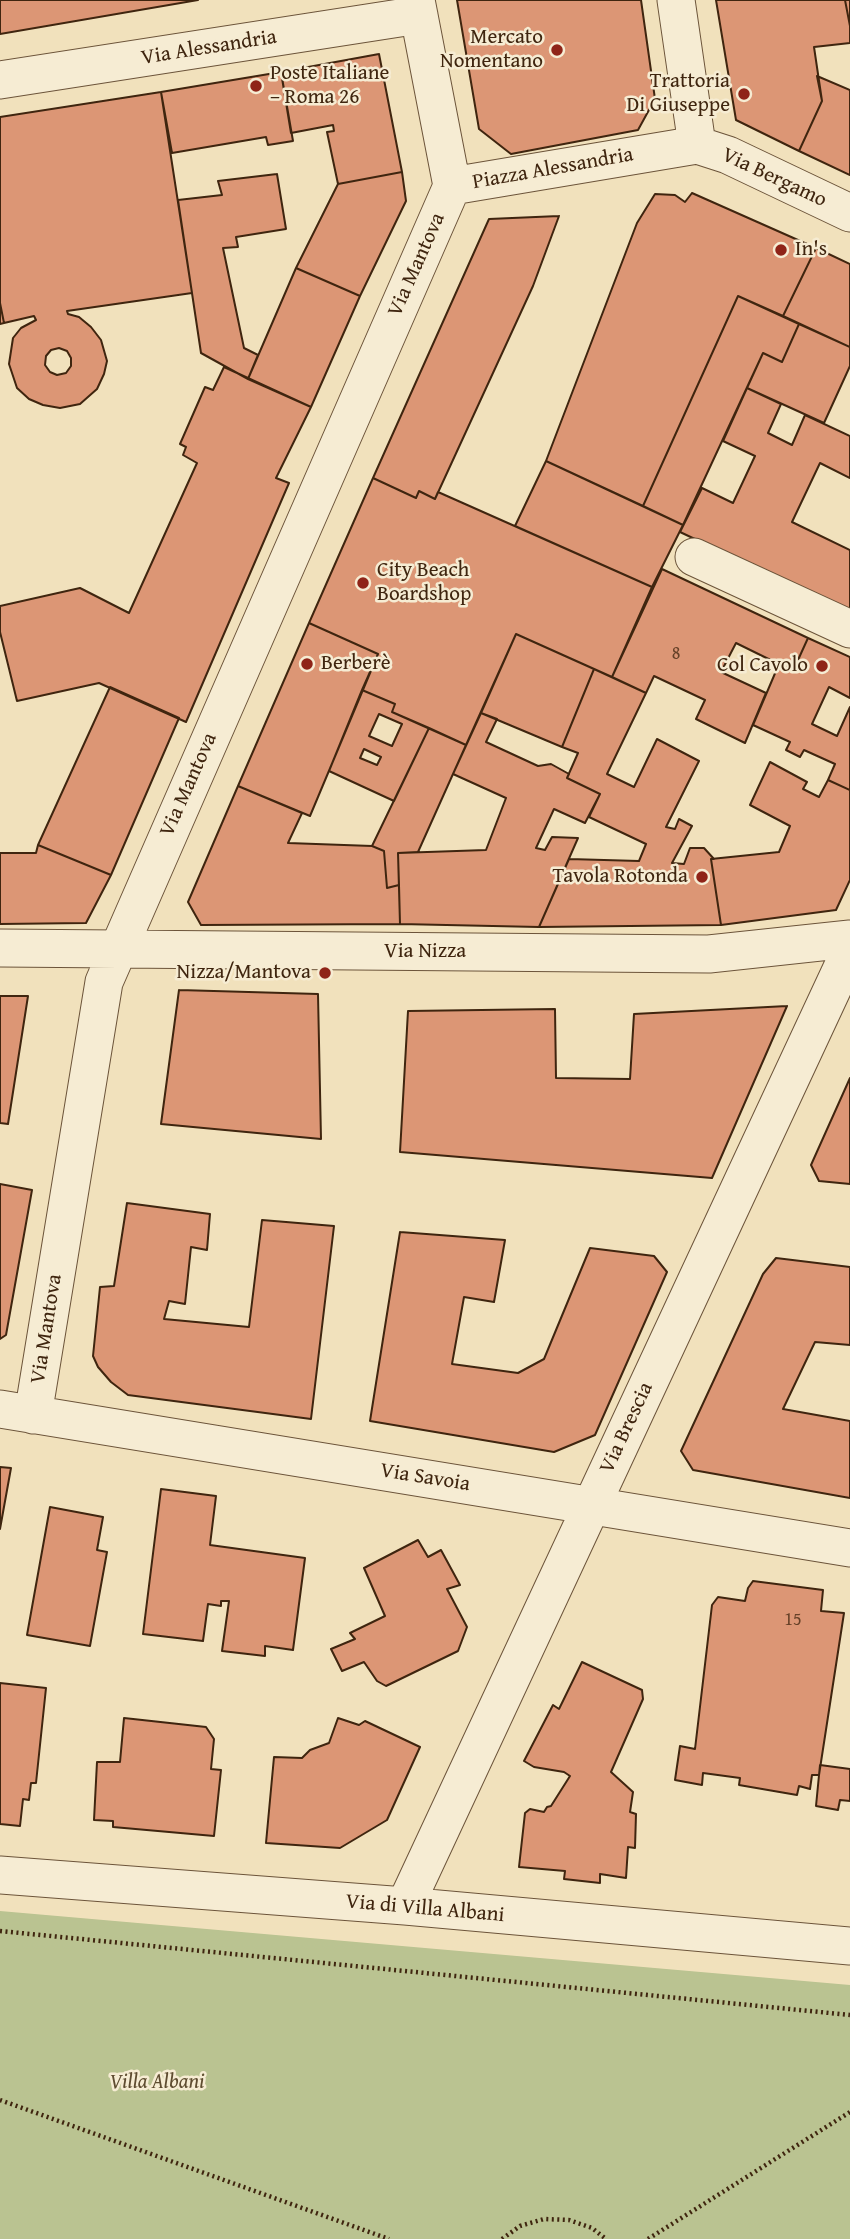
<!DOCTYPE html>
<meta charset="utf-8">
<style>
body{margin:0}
canvas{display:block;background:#f1e1bc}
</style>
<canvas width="850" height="2239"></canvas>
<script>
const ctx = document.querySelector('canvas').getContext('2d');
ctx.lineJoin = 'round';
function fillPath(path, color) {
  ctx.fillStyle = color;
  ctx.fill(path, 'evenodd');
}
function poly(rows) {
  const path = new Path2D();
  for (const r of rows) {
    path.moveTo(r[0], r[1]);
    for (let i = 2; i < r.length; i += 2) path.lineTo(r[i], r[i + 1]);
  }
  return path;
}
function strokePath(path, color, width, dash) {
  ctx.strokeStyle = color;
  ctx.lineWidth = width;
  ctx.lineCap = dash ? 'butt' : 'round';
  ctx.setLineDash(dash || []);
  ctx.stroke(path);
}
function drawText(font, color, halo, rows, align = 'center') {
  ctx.font = font + ' "Gentium Book Plus",serif';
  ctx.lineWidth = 5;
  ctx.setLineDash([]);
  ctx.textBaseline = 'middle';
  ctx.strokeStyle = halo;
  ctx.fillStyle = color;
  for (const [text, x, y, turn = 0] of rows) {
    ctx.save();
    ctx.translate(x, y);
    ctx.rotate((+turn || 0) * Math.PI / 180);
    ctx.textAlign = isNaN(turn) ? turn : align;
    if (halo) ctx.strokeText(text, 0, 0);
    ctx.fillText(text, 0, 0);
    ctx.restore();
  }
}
fillPath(poly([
 [0,1911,850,1985,850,2239,0,2239]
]), '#bac391');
const building = poly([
 [0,0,198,0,0,34,0,0],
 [457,0,641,0,655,99,638,130,511,154,479,129,457,0],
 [716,0,845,0,850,26,850,43,814,47,822,101,799,151,736,120,716,0],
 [845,0,850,0,850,26,845,0],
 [379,54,402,172,338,184,327,132,334,131,333,125,291,133,281,72,379,54],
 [281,72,293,141,268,145,266,137,172,153,161,92,281,72],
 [817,76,850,90,850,175,799,151,822,101,817,76],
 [161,92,192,293,67,311,68,314,79,317,91,327,101,340,107,361,104,374,97,389,80,404,60,408,43,405,29,399,17,388,9,364,13,338,21,328,36,320,34,316,4,323,0,303,0,117,161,92],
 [59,348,67,351,71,358,71,366,66,373,57,375,50,372,45,365,46,356,51,350,59,348],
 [402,172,406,201,360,296,296,268,338,184,402,172],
 [277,174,286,229,236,237,238,247,223,248,244,348,258,355,248,379,201,353,178,200,222,195,218,181,277,174],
 [692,193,816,248,783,316,738,296,643,506,546,461,637,223,655,194,675,195,685,202,692,193],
 [559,216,533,286,435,499,419,491,416,498,373,478,489,219,559,216],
 [816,248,850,264,850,347,783,316,816,248],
 [296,268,360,296,311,407,248,379,296,268],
 [738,296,799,324,782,362,763,353,683,525,643,506,738,296],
 [0,303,4,323,0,324,0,303],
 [799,324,850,347,850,366,824,423,747,388,763,353,782,362,799,324],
 [224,367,311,407,276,478,289,483,186,722,99,683,17,701,0,632,0,606,80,588,129,613,197,463,183,455,186,447,180,444,205,387,213,390,224,367],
 [747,388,781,404,768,433,792,445,805,415,850,436,850,478,820,463,792,522,850,550,850,612,680,532,702,488,733,503,755,456,723,441,747,388],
 [546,461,683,525,652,587,515,526,546,461],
 [373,478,416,498,419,491,435,499,438,492,652,587,612,677,516,634,466,745,392,712,395,704,362,690,378,654,309,623,373,478],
 [662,569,808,638,793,671,736,643,721,672,766,693,745,743,696,719,705,700,654,676,646,693,612,677,662,569],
 [309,623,378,654,310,816,238,786,309,623],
 [516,634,594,669,562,747,481,713,516,634],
 [808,638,850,657,850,698,829,687,812,724,837,736,850,707,850,790,828,780,835,764,804,750,800,757,786,750,790,742,753,725,779,664,793,671,808,638],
 [594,669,646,693,607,774,634,787,657,739,699,761,666,827,675,829,679,819,692,826,672,863,684,864,690,848,704,848,714,859,711,859,721,925,539,927,569,859,639,861,646,844,589,817,600,794,567,778,578,753,562,747,594,669],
 [110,687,179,718,111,875,38,845,110,687],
 [362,690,395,704,392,712,429,728,394,801,329,771,362,690],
 [379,714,402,724,392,746,369,736,379,714],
 [364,749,381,757,377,765,360,758,364,749],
 [481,713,497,719,486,742,538,766,551,764,569,774,567,778,600,794,585,823,554,809,536,848,545,850,552,837,578,838,539,927,400,924,398,853,486,850,506,798,453,774,481,713],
 [429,728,466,745,418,852,398,853,399,885,387,888,384,851,372,846,429,728],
 [770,762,807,782,803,789,819,797,828,780,850,790,850,880,836,910,721,925,711,859,779,852,790,826,750,805,770,762],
 [238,786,302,813,288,843,372,846,384,851,387,888,399,885,400,924,201,925,188,902,238,786],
 [38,845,111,875,86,923,0,924,0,853,36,853,38,845],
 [179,990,318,994,321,1139,161,1124,179,990],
 [0,996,28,996,8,1124,0,1123,0,996],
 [787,1006,712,1178,400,1152,408,1011,555,1009,556,1078,630,1079,634,1014,787,1006],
 [850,1078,850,1184,819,1181,811,1165,850,1078],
 [0,1184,32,1190,6,1335,0,1339,0,1184],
 [127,1203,210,1214,207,1250,191,1247,185,1304,169,1301,164,1319,249,1327,262,1220,334,1226,311,1419,128,1395,111,1382,98,1367,93,1356,100,1287,114,1286,127,1203],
 [400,1232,505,1240,494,1302,464,1297,452,1364,518,1373,544,1359,590,1248,654,1256,667,1272,595,1435,554,1452,370,1421,400,1232],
 [776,1258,850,1267,850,1345,815,1342,783,1409,850,1421,850,1498,693,1470,681,1451,763,1274,776,1258],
 [0,1467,11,1468,0,1529,0,1467],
 [161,1489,216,1496,210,1545,305,1558,293,1650,265,1646,265,1656,222,1651,229,1601,221,1601,221,1606,208,1604,203,1641,143,1634,161,1489],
 [50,1507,103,1517,97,1550,107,1552,90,1646,27,1635,50,1507],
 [418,1540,428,1557,441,1550,460,1585,447,1589,467,1627,458,1651,386,1686,377,1681,364,1662,342,1671,331,1649,355,1639,350,1633,385,1616,364,1568,418,1540],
 [753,1581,823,1590,821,1611,844,1613,819,1775,812,1775,810,1789,799,1786,797,1795,739,1785,740,1778,703,1773,702,1785,675,1780,680,1746,695,1749,712,1605,718,1597,745,1601,748,1588,753,1581],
 [582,1662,642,1690,643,1699,611,1772,633,1792,630,1812,636,1814,635,1848,628,1847,626,1878,600,1874,600,1883,564,1879,565,1871,519,1867,525,1813,530,1809,544,1812,547,1807,551,1806,570,1776,564,1772,534,1767,524,1761,553,1705,559,1709,582,1662],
 [0,1683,46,1688,36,1783,31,1783,29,1800,23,1799,20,1826,0,1824,0,1683],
 [124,1718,206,1727,214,1739,211,1769,221,1770,214,1836,113,1827,113,1821,94,1820,97,1762,120,1762,124,1718],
 [338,1718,359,1725,365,1721,420,1747,387,1820,340,1848,266,1843,274,1757,302,1758,310,1750,329,1743,338,1718],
 [820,1765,850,1769,850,1801,840,1800,838,1810,816,1806,820,1765]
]);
fillPath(building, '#dc9675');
strokePath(building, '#3f250f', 2);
const street = poly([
 [416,0,452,186],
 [0,80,419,15],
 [697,145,728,155,850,213],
 [452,186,697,145,676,0],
 [694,557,850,629],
 [0,948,709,954,850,939],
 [0,1409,850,1548],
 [33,1415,104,982,452,186],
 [0,1875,405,1906,850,1946],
 [405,1906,850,951]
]);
strokePath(street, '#6c543a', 39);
strokePath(poly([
 [0,1931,850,2015],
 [0,2100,389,2239],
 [502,2239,520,2226,544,2219,569,2220,592,2228,606,2239],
 [648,2239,850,2112]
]), '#3f250f', 4.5, [2, 3.5]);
strokePath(street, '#f6ecd3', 37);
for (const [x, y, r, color] of [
 [557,50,7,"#8f2418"],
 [256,86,7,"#8f2418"],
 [744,94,7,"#8f2418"],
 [781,250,7,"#8f2418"],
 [363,583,7,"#8f2418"],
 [307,664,7,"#8f2418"],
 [822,666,7,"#8f2418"],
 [702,877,7,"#8f2418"],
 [325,973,7,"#8f2418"]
]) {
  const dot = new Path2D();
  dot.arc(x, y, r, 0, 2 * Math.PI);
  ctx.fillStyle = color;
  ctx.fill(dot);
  strokePath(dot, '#f6ecd3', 2.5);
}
drawText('18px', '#664128', null, [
 ["8",676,654],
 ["15",793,1620]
]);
drawText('21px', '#3f250f', '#f6ecd3', [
 ["Mercato",543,38],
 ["Nomentano",543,62],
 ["Poste Italiane",270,74,"left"],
 ["– Roma 26",270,98,"left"],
 ["Trattoria",730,82],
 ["Di Giuseppe",730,106],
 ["In's",795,250,"left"],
 ["City Beach",377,571,"left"],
 ["Boardshop",377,595,"left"],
 ["Berberè",321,664,"left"],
 ["Col Cavolo",808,666],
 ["Tavola Rotonda",688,877],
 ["Nizza/Mantova",311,973]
], 'right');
drawText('21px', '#3f250f', '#f6ecd3', [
 ["Via Alessandria",209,48,-9],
 ["Piazza Alessandria",553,169,-10],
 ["Via Bergamo",774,178,25],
 ["Via Mantova",417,265,-66],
 ["Via Mantova",189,785,-66],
 ["Via Nizza",425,952],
 ["Via Mantova",47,1329,-81],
 ["Via Brescia",627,1428,-65],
 ["Via Savoia",425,1478,9],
 ["Via di Villa Albani",425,1909,5]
]);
drawText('italic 21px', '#5e4c30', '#f6ecd3', [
 ["Villa Albani",157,2083]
]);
</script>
